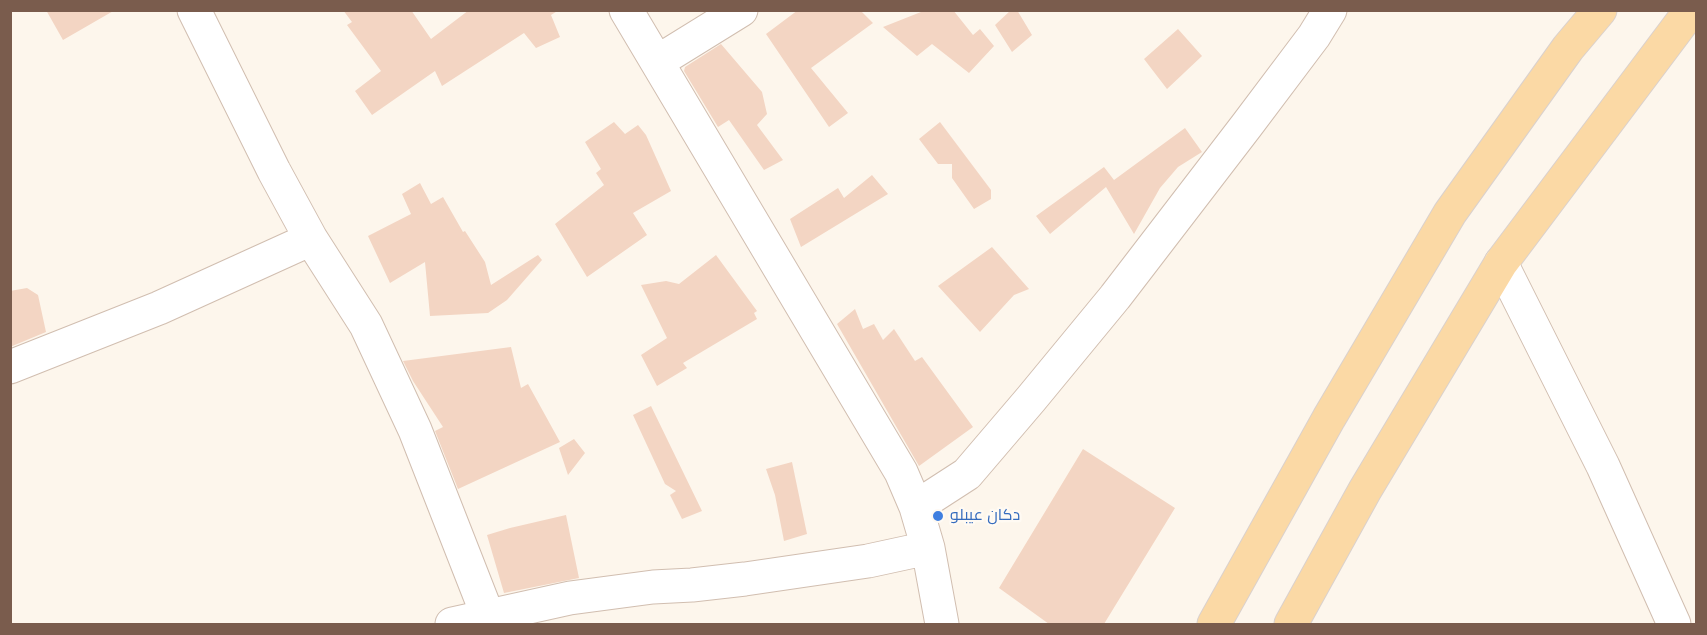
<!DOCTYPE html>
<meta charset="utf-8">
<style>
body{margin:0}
#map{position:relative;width:1707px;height:635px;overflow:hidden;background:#fdf6ec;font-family:"Varela Round",sans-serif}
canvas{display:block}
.frame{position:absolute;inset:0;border:12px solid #7a5c4d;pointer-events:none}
</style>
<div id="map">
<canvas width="1707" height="635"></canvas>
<div class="frame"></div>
</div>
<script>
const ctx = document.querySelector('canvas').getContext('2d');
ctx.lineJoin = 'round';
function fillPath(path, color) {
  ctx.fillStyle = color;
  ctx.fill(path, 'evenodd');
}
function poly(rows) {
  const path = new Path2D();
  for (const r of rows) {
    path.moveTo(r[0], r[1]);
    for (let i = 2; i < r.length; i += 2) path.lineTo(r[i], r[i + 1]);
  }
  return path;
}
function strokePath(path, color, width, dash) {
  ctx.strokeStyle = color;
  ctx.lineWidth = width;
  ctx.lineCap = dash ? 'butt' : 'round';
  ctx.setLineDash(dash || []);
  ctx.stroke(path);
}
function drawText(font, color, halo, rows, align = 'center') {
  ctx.font = font + ' "Varela Round",Cairo,sans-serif';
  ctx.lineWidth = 4.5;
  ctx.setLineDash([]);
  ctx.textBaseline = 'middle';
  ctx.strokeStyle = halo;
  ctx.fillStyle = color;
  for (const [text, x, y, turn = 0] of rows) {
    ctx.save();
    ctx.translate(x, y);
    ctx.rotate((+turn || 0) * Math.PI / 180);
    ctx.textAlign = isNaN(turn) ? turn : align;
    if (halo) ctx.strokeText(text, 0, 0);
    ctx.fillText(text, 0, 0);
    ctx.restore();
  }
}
fillPath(poly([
 [46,10,115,10,63,40],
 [343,10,411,10,431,39,469,10,559,10,551,15,560,37,536,48,524,33,442,86,435,71,372,115,355,91,381,71,347,25,352,22],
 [798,10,860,10,873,23,811,68,848,113,829,127,766,34],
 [926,10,953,10,973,35,980,29,994,46,969,73,932,44,917,56,883,27],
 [1011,10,1017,10,1032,35,1012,52,995,25],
 [1178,29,1202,56,1167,89,1144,59],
 [721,44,762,92,767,114,757,125,783,160,764,170,729,120,718,127,684,71,685,67],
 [614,122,625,134,638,125,646,135,671,191,633,213,647,235,587,277,555,224,604,185,596,173,601,169,585,142],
 [940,122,991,190,991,199,974,209,952,178,952,164,938,164,919,139],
 [1185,128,1202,152,1178,167,1160,188,1134,234,1106,187,1050,234,1036,216,1104,167,1114,180],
 [872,175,888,194,801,247,790,219,838,188,844,198],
 [420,183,431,204,443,197,463,232,465,231,485,262,491,285,538,255,542,260,507,300,488,313,430,316,425,262,390,283,368,236,411,214,402,194],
 [992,247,1029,289,1014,295,980,332,938,286],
 [716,255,757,311,754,313,757,319,683,363,687,368,657,386,641,355,667,338,641,285,666,281,679,284],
 [27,288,38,295,46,332,10,347,10,291],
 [855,309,863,329,874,324,883,340,894,329,915,361,922,357,973,427,919,466,837,324],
 [511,347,521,388,528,384,560,442,458,489,435,431,443,427,413,381,403,361],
 [651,406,702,511,682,519,670,495,676,491,665,484,633,415],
 [574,439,585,453,568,475,559,448],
 [1083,449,1175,508,1104,624,1049,624,999,588],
 [792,462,807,534,784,541,775,495,766,469],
 [566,515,579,578,504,593,487,535,510,528]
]), '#f3d5c3');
const minor = poly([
 [194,10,274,171,311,239,366,325,415,430,491,624],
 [626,10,901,472,916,507,928,548,942,624],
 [657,62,741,10],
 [1501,263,1603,466,1674,624],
 [10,367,159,308,311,239],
 [916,507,967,474,1031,399,1115,297,1247,125,1314,36,1330,10],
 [452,624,570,598,653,587,692,585,745,579,868,561,928,548]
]);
const major = poly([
 [1214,624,1329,418,1450,213,1568,48,1600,10],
 [1291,624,1365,490,1501,263,1691,10]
]);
strokePath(minor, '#d1beb0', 35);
strokePath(major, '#dad1cd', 35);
strokePath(minor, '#fff', 33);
strokePath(major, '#fbd9a5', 33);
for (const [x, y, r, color] of [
 [938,516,6,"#3f7fe0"]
]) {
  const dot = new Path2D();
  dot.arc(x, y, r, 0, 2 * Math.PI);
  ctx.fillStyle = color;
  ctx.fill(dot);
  strokePath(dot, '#fffaf3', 2);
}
drawText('16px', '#366cbe', '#fffaf3', [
 ["دكان عيبلو",950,516]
], 'left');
</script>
